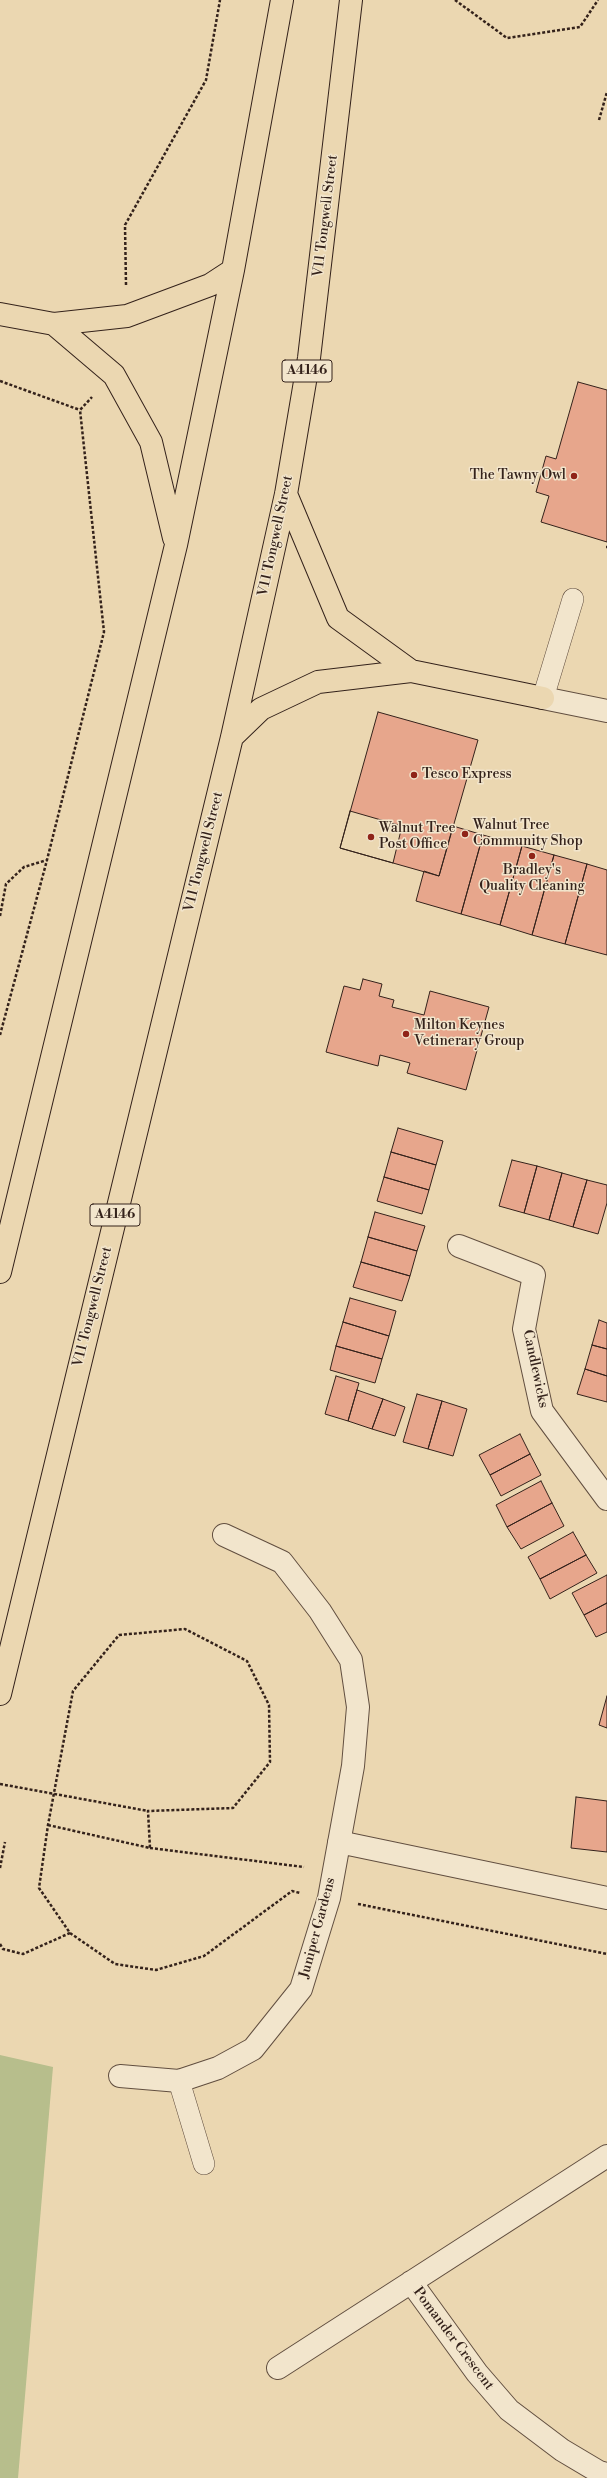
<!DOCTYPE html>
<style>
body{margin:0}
canvas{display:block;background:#ebd7b1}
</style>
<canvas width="607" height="2478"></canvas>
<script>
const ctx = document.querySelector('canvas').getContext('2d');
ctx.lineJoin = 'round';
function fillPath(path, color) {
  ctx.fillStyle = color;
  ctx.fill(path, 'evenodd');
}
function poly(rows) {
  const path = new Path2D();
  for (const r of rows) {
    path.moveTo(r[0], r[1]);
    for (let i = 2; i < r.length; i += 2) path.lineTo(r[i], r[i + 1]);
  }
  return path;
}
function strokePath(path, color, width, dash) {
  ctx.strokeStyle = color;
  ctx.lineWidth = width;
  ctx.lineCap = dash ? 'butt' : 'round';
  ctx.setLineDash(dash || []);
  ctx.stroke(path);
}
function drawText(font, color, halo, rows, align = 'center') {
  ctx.font = font + ' "Libre Bodoni",serif';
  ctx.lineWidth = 3;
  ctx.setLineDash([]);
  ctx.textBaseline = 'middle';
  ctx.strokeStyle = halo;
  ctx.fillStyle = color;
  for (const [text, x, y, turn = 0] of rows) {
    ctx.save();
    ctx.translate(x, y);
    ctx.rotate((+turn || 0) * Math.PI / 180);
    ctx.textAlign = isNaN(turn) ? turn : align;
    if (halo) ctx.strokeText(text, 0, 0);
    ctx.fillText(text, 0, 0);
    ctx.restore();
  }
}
fillPath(poly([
 [0,2055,53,2067,18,2478,0,2478]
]), '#b7be8c');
const building = poly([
 [578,382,607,390,607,542,541,522,549,496,536,492,546,456,556,459,578,382],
 [378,712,478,740,439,876,340,848,378,712],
 [350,811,402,826,393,863,340,848,350,811],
 [453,826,483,835,461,914,416,901,424,871,439,876,453,826],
 [483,835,522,846,500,925,461,914,483,835],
 [522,846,554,855,532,935,500,925,522,846],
 [554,855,587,864,565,944,532,935,554,855],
 [587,864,607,870,607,955,565,944,587,864],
 [363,979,382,984,379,996,394,1000,392,1007,424,1015,430,991,489,1007,466,1090,407,1073,410,1063,380,1055,378,1066,326,1052,344,986,360,990,363,979],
 [398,1128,443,1141,436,1165,391,1152,398,1128],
 [391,1152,436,1165,429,1190,384,1177,391,1152],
 [512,1160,537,1166,524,1213,499,1206,512,1160],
 [537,1166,562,1173,549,1220,524,1213,537,1166],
 [562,1173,587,1180,573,1227,549,1220,562,1173],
 [384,1177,429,1190,422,1214,377,1201,384,1177],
 [587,1180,607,1185,607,1203,598,1234,573,1227,587,1180],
 [375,1212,425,1226,417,1251,368,1237,375,1212],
 [368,1237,417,1251,410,1276,361,1262,368,1237],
 [361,1262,410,1276,402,1301,353,1287,361,1262],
 [350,1298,396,1311,389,1336,343,1322,350,1298],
 [599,1320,607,1323,607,1349,592,1345,599,1320],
 [343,1322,389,1336,382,1359,336,1346,343,1322],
 [592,1345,607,1349,607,1376,585,1369,592,1345],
 [336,1346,382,1359,375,1383,330,1370,336,1346],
 [585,1369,607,1376,607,1402,577,1394,585,1369],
 [336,1376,359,1383,348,1421,325,1414,336,1376],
 [357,1390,383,1399,372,1429,348,1421,357,1390],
 [417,1394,442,1401,428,1449,403,1442,417,1394],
 [383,1399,405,1407,395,1436,372,1429,383,1399],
 [442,1401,467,1409,453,1456,428,1449,442,1401],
 [520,1434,530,1454,490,1475,479,1455,520,1434],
 [530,1454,541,1475,501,1496,490,1475,530,1454],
 [541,1481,552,1503,507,1527,496,1505,541,1481],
 [552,1503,564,1526,521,1549,507,1527,552,1503],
 [573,1532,586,1555,540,1579,528,1557,573,1532],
 [586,1555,597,1573,550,1599,540,1579,586,1555],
 [607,1575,607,1603,584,1615,572,1593,607,1575],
 [607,1603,607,1632,596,1637,584,1615,607,1603],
 [607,1696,607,1728,599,1725,607,1696],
 [576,1797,607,1801,607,1852,571,1848,576,1797]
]);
fillPath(building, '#e7a68c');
strokePath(building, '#34221b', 1);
const service = poly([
 [543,698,573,599],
 [179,2081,204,2164]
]);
const minor = poly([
 [459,1246,534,1275,524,1329,542,1411,607,1499],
 [339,1842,607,1898],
 [120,2076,179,2081,218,2068,253,2049,301,1989,329,1898,353,1766,358,1707,351,1660,320,1611,282,1562,224,1535],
 [411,2282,477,2373,509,2410,562,2450,599,2472,607,2474],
 [278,2368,607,2156]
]);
const tertiary = poly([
 [543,698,607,711]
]);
const trunk = poly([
 [0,314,54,324,127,316,210,285,233,270],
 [54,324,114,375,151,442,174,538],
 [286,494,338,618,411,671],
 [232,737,261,709,318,682,411,671,543,698],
 [0,1272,176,545,233,270,282,0],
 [0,1694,232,737,286,494,309,358,351,0]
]);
strokePath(service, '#624f40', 22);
strokePath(minor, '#624f40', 24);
strokePath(tertiary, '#624f40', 24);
strokePath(trunk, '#34221b', 24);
strokePath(poly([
 [455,0,507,38,580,27,598,0],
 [599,120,607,92],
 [126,285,125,225,206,80,220,0],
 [0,381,80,410],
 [606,547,607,547],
 [0,916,6,884,24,867,47,860],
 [0,1035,47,860,104,632,80,410,92,397],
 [48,1825,150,1848,148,1811,233,1808,270,1762,269,1705,247,1661,185,1629,119,1635,73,1691,48,1825,39,1888,70,1933,115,1964,156,1970,204,1956,292,1891,300,1893],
 [150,1848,304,1867],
 [0,1868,5,1842],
 [358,1904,607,1954],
 [0,1944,3,1949,23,1954,70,1933]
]), '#34221b', 2.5, [3, 2]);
strokePath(service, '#f2e5cc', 21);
strokePath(minor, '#f2e5cc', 22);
strokePath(tertiary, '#f2e5cc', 22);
strokePath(trunk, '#ebd7b1', 22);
strokePath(poly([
 [0,1784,148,1811]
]), '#34221b', 2.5, [3, 2]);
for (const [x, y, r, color] of [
 [574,476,4,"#8f2418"],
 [414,775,4,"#8f2418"],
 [465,834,4,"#8f2418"],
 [371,837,4,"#8f2418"],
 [532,856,4,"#8f2418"],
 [406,1034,4,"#8f2418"]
]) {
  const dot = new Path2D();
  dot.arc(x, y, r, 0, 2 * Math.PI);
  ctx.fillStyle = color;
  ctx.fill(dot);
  strokePath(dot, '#f2e5cc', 1.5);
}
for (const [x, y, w] of [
 [307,371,50],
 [115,1215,50]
]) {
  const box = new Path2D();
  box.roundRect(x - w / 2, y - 11, w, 22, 3);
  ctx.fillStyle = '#f2e5cc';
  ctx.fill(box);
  strokePath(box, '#34221b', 1);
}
drawText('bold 13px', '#34221b', null, [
 ["A4146",307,371],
 ["A4146",115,1215]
]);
drawText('14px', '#34221b', '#f2e5cc', [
 ["V11 Tongwell Street",326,216,-83],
 ["V11 Tongwell Street",276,536,-78],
 ["V11 Tongwell Street",204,852,-76],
 ["V11 Tongwell Street",93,1307,-76],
 ["Candlewicks",535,1369,78],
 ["Juniper Gardens",318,1928,-75],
 ["Pomander Crescent",453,2339,53]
]);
drawText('14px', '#34221b', '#f2e5cc', [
 ["The Tawny Owl",566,476,"right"],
 ["Tesco Express",422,775],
 ["Walnut Tree",473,826],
 ["Community Shop",473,842],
 ["Walnut Tree",379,829],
 ["Post Office",379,845],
 ["Bradley's",532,871,"center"],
 ["Quality Cleaning",532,887,"center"],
 ["Milton Keynes",414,1026],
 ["Vetinerary Group",414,1042]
], 'left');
</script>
